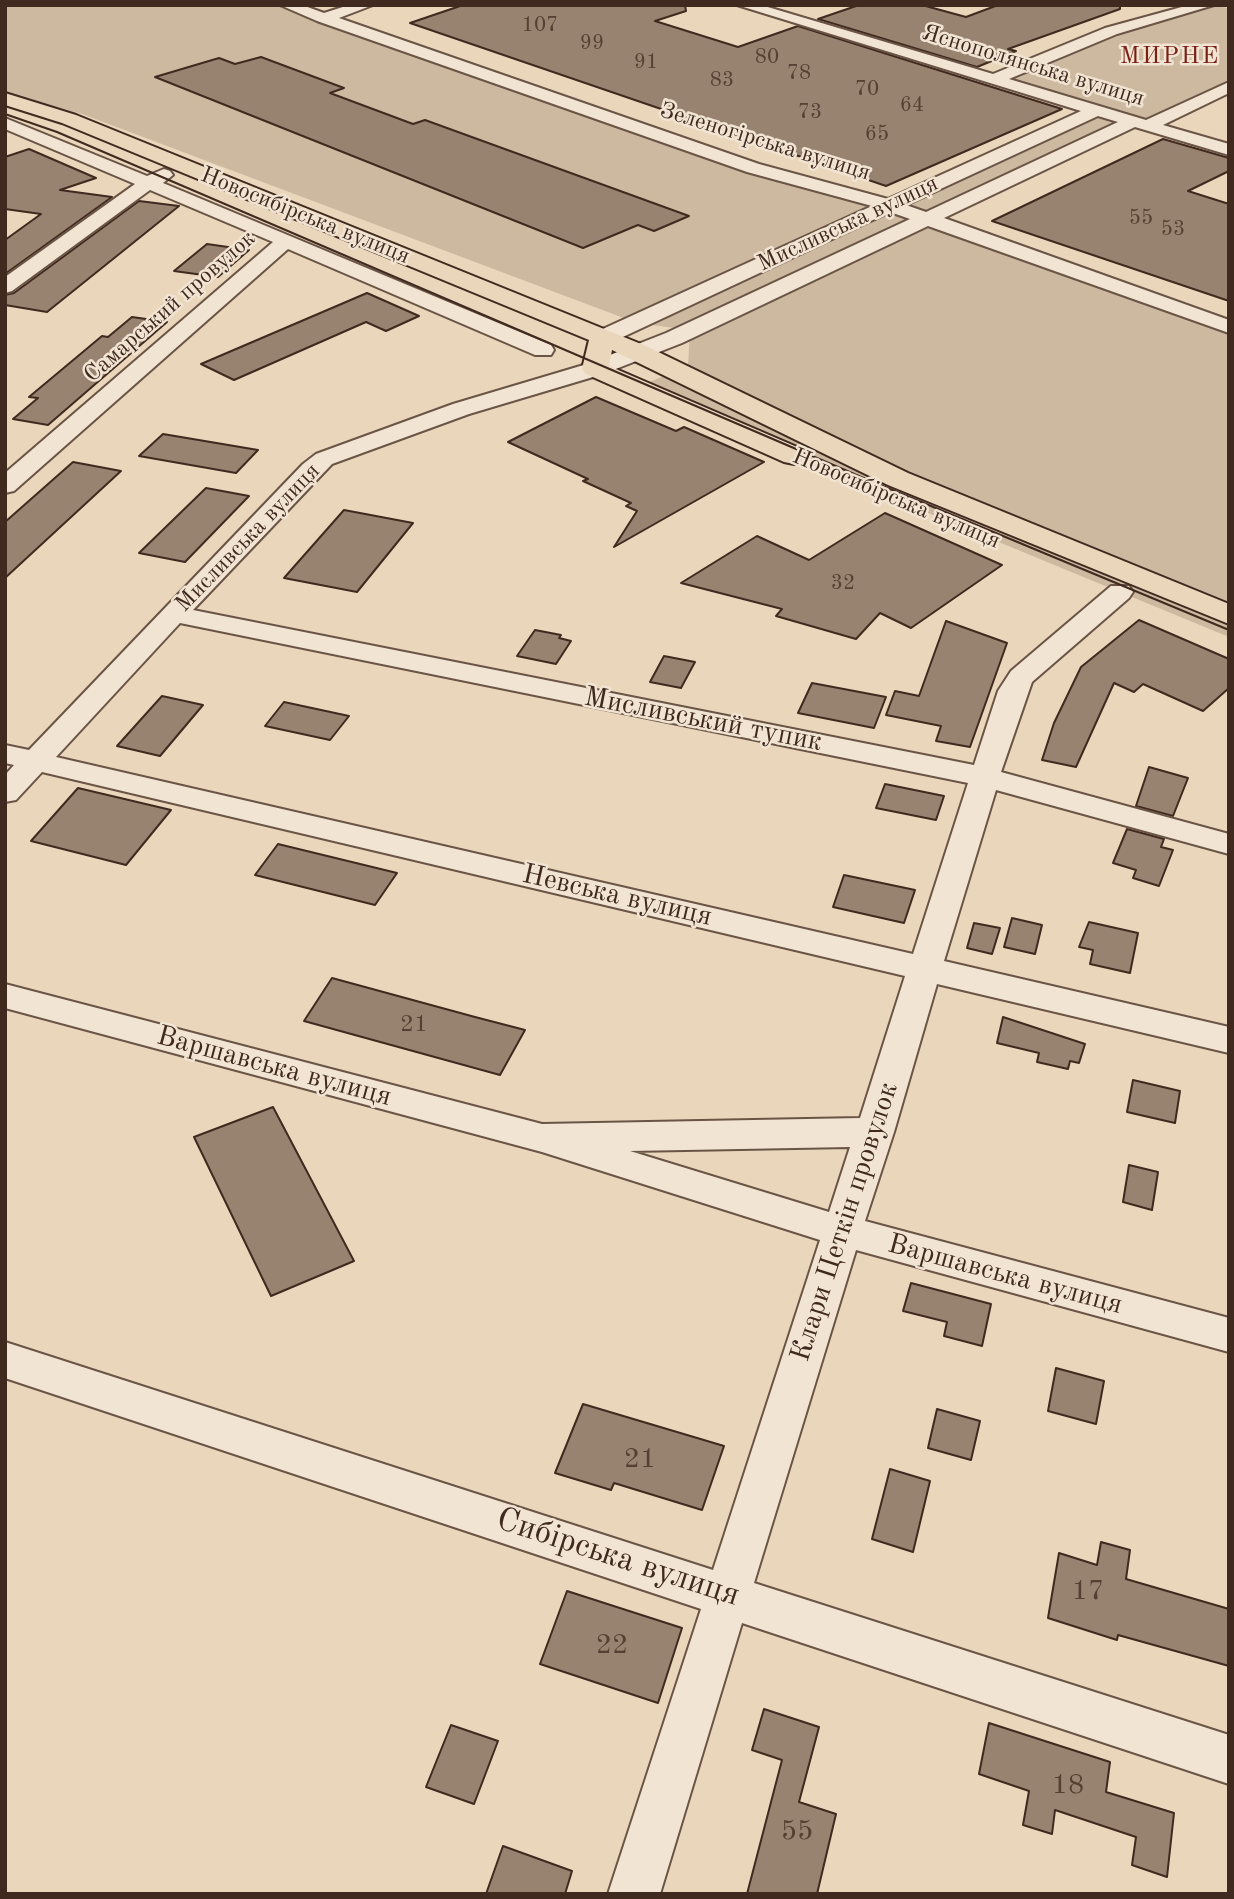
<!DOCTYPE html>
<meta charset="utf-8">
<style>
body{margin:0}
#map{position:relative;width:1234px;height:1899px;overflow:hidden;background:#ead6bb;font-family:"Old Standard TT",serif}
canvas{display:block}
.frame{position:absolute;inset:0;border:7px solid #40291f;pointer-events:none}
</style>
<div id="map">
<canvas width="1234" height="1899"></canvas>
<div class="frame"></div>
</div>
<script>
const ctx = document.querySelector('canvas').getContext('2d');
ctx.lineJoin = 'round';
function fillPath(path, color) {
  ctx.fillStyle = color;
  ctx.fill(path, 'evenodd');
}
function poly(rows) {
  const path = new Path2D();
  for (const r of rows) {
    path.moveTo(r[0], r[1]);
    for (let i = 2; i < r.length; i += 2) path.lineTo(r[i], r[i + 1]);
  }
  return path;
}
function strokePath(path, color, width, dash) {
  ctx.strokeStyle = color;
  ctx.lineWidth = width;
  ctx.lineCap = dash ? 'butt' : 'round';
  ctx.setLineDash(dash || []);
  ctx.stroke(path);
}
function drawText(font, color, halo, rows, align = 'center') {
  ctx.font = font + ' "Old Standard TT",serif';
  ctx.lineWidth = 5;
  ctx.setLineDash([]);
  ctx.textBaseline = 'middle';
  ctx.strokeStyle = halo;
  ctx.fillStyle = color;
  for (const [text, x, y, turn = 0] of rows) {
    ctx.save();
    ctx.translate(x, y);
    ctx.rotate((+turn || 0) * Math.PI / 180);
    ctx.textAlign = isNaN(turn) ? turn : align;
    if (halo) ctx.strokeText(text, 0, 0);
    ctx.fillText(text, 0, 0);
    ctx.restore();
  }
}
fillPath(poly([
 [5,5,287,5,753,168,888,205,1094,111,993,80,1111,31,1207,5,1229,8,1229,87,1146,126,1133,122,928,219,1229,327,1229,637,630,390,688,366,690,330,637,323,82,114,5,93]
]), '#cdb9a0');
const building = poly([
 [463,5,685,5,686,11,655,21,738,47,798,26,1062,109,886,186,410,23,463,5],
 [859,5,922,5,966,17,998,5,1120,5,1120,9,1008,49,1016,51,977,67,818,19,859,5],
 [261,57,344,88,330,93,413,124,425,120,689,216,654,231,638,225,583,248,155,77,219,58,235,64,261,57],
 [1163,139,1229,158,1229,171,1188,191,1229,204,1229,301,992,221,1163,139],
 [29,149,96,178,60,190,112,197,5,274,5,240,41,214,5,209,5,157,29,149],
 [139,201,179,206,47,312,5,305,5,295,14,293,139,201],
 [207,244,249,250,218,277,174,271,207,244],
 [367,293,419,316,386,331,366,322,234,380,201,364,367,293],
 [132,317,167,322,48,425,13,419,38,398,29,397,102,336,108,337,132,317],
 [596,397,676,431,684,427,764,462,614,547,637,511,626,506,631,503,583,481,588,479,508,442,596,397],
 [163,434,258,450,236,473,139,456,163,434],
 [73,462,121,471,5,578,5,522,73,462],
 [206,488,249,496,185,562,139,553,206,488],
 [344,510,413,523,357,592,284,578,344,510],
 [885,513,1002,565,911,628,880,613,856,639,776,616,782,609,681,583,757,536,809,560,885,513],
 [1139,620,1229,659,1229,688,1203,711,1143,684,1134,692,1114,683,1076,767,1042,760,1054,723,1081,667,1139,620],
 [946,621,1007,643,970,747,936,741,941,726,886,715,895,691,919,696,946,621],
 [535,630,561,635,559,638,571,641,556,664,517,656,535,630],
 [664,656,695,662,681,688,650,682,664,656],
 [812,683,886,697,874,728,798,713,812,683],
 [162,696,203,705,160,756,117,746,162,696],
 [284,702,349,716,330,740,265,726,284,702],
 [1149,767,1188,778,1173,816,1136,806,1149,767],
 [885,784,944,796,936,820,876,808,885,784],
 [78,788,171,810,126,865,31,841,78,788],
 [1127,829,1164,839,1161,847,1173,850,1159,886,1133,878,1136,870,1113,863,1127,829],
 [278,844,397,873,375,905,255,875,278,844],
 [844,875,915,890,904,923,833,907,844,875],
 [1012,918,1042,925,1035,954,1004,947,1012,918],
 [1089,922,1138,933,1130,973,1090,964,1093,950,1079,947,1089,922],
 [974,923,1000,928,992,954,967,948,974,923],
 [332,978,475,1017,525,1030,500,1075,304,1021,332,978],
 [1003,1017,1085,1044,1079,1063,1070,1061,1068,1069,1037,1062,1039,1053,997,1043,1003,1017],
 [1133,1080,1180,1091,1175,1123,1127,1112,1133,1080],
 [273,1107,354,1261,271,1296,194,1137,273,1107],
 [1129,1165,1158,1172,1152,1210,1123,1202,1129,1165],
 [911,1283,991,1304,982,1346,944,1336,947,1322,903,1311,911,1283],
 [1056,1368,1104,1381,1096,1424,1048,1411,1056,1368],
 [583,1404,724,1446,702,1510,614,1483,611,1490,555,1473,583,1404],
 [937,1409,980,1421,971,1460,928,1448,937,1409],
 [890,1469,930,1481,913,1552,872,1539,890,1469],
 [1101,1542,1130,1550,1126,1579,1229,1609,1229,1666,1118,1635,1117,1640,1048,1618,1059,1553,1097,1565,1101,1542],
 [567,1591,682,1628,658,1703,540,1664,567,1591],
 [764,1709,819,1727,799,1802,836,1814,817,1894,747,1894,782,1760,752,1750,764,1709],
 [989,1723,1110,1762,1106,1792,1174,1813,1167,1877,1132,1865,1136,1837,1055,1810,1052,1834,1023,1825,1029,1791,979,1774,989,1723],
 [451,1725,498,1741,474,1804,426,1787,451,1725],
 [503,1846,572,1871,565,1894,486,1894,503,1846]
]);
fillPath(building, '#988370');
strokePath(building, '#40291f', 2);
const minor = poly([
 [280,5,302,5,324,13,349,5,373,5,339,18,759,164,888,199,1081,111,737,5,761,5,993,74,1105,28,1189,5,1214,5,1117,34,1009,79,1146,120,1229,82,1229,93,1163,125,1229,144,1229,155,1135,127,944,218,1229,320,1229,333,928,226,682,343,603,374,469,414,332,464,193,610,974,765,998,691,1011,671,1111,586,1129,586,1133,592,1129,598,1032,682,1001,772,1229,834,1229,854,996,790,944,961,1229,1027,1229,1053,937,984,894,1132,865,1221,1229,1318,1229,1352,856,1250,754,1583,1229,1735,1229,1784,742,1623,660,1894,608,1894,701,1609,5,1378,5,1342,713,1570,820,1240,542,1152,5,1008,5,984,542,1124,860,1118,905,976,42,772,16,800,5,802,5,775,14,765,5,763,5,745,29,750,303,464,316,454,453,404,587,364,666,333,910,219,890,212,610,343,594,343,591,338,594,333,872,206,747,172,317,21,280,5],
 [1098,116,1118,122,926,212,906,205,1098,116],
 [180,623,968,783,913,954,56,757,180,623],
 [850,1147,829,1212,630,1151,850,1147],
 [5,118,147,176,164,169,170,171,173,175,163,183,551,345,554,350,551,355,535,355,288,249,14,491,5,493,5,473,273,242,150,190,12,291,5,293,5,277,135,184,5,129,5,118]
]);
const major = poly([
 [5,93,76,115,646,346,908,473,1229,604,1229,624,888,485,612,350,609,366,804,450,808,456,804,462,794,464,784,462,586,374,582,369,589,340,62,123,5,105,5,93]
]);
strokePath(minor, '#6a5446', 4);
strokePath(major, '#40291f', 4);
fillPath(minor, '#f1e4d3');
fillPath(major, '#ead6bb');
strokePath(poly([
 [5,114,57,132,866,479,1229,630]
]), '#40291f', 2);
drawText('21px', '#564033', null, [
 ["107",540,25],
 ["99",592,43],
 ["80",767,57],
 ["91",646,62],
 ["78",799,73],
 ["83",722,80],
 ["70",867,89],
 ["64",912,105],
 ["73",810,112],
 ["65",877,134],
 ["55",1141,218],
 ["53",1173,229],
 ["32",843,583]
]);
drawText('23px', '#40291f', '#f1e4d3', [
 ["Яснополянська вулиця",1033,66,17],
 ["Зеленогірська вулиця",765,142,17],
 ["Новосибірська вулиця",305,216,22],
 ["Мисливська вулиця",848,224,-25],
 ["Самарський провулок",170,307,-41],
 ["Новосибірська вулиця",896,499,23],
 ["Мисливська вулиця",248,538,-46]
]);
ctx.letterSpacing = '2px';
drawText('24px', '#7a1f14', '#f1e4d3', [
 ["МИРНЕ",1170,57]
]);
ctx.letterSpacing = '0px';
drawText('24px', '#564033', null, [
 ["21",414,1025]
]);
drawText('28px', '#40291f', '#f1e4d3', [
 ["Мисливський тупик",703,720,11],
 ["Невська вулиця",617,896,13],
 ["Варшавська вулиця",274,1067,15],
 ["Клари Цеткін провулок",845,1222,-72],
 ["Варшавська вулиця",1005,1275,15]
]);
drawText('28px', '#564033', null, [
 ["21",640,1460],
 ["17",1088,1592],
 ["22",612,1646],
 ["18",1068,1786],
 ["55",797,1832]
]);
drawText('33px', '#40291f', '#f1e4d3', [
 ["Сибірська вулиця",618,1558,18]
]);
</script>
